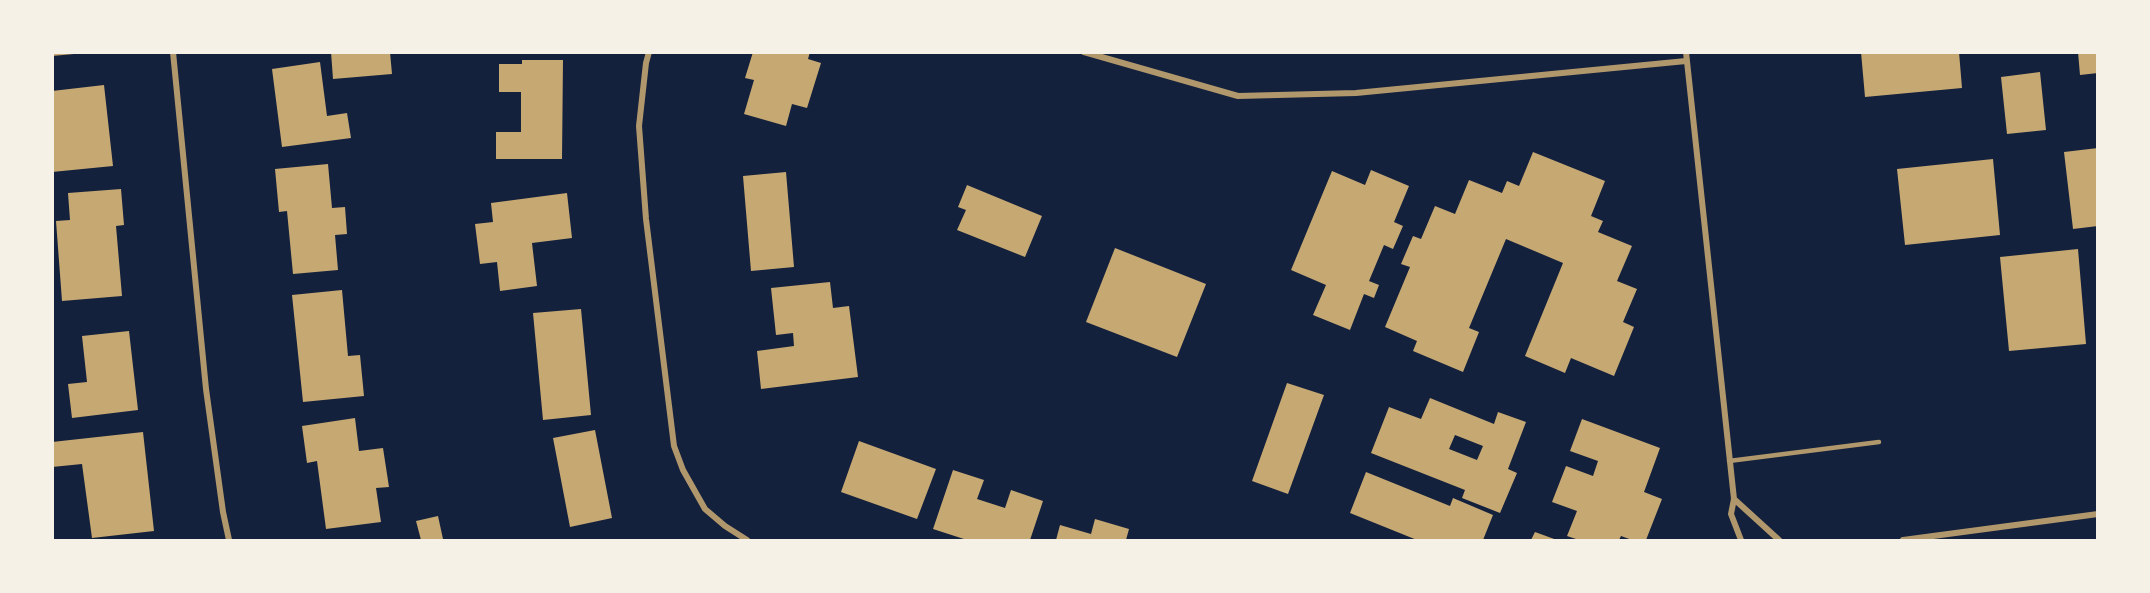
<!DOCTYPE html>
<style>
body{margin:0}
#map{position:relative;width:2150px;height:593px;overflow:hidden;background:#14213d;font-family:"Source Sans 3",sans-serif}
canvas{display:block}
.frame{position:absolute;inset:0;border:54px solid #f6f1e7;pointer-events:none}
</style>
<div id="map">
<canvas width="2150" height="593"></canvas>
<div class="frame"></div>
</div>
<script>
const ctx = document.querySelector('canvas').getContext('2d');
ctx.lineJoin = 'round';
function fillPath(path, color) {
  ctx.fillStyle = color;
  ctx.fill(path, 'evenodd');
}
function poly(rows) {
  const path = new Path2D();
  for (const r of rows) {
    path.moveTo(r[0], r[1]);
    for (let i = 2; i < r.length; i += 2) path.lineTo(r[i], r[i + 1]);
  }
  return path;
}
function strokePath(path, color, width, dash) {
  ctx.strokeStyle = color;
  ctx.lineWidth = width;
  ctx.lineCap = dash ? 'butt' : 'round';
  ctx.setLineDash(dash || []);
  ctx.stroke(path);
}
fillPath(poly([
 [52,52,74,52,74,54,52,56],
 [331,52,390,52,392,74,333,79],
 [753,52,810,52,808,59,821,63,807,108,792,104,786,126,744,114,754,80,745,78],
 [1861,52,1959,52,1962,88,1865,97],
 [2078,52,2098,52,2098,73,2080,75],
 [522,60,563,60,562,159,496,159,496,132,521,132,521,92,499,92,499,64,522,64],
 [320,62,327,116,347,113,351,138,282,147,272,69],
 [2040,72,2046,130,2007,134,2001,77],
 [104,85,113,166,52,172,52,91],
 [2098,148,2098,226,2073,229,2064,152],
 [1533,152,1605,181,1591,216,1603,221,1598,232,1632,246,1617,281,1637,289,1623,322,1634,327,1614,376,1571,358,1565,373,1525,356,1563,263,1506,239,1469,328,1479,332,1463,372,1413,351,1417,341,1385,327,1410,267,1401,264,1413,236,1421,239,1435,206,1455,214,1469,180,1502,193,1507,181,1519,186],
 [1993,159,2000,235,1905,245,1897,169],
 [328,164,332,208,345,207,347,234,335,235,338,270,293,274,287,211,279,212,275,169],
 [1371,170,1409,186,1394,222,1403,226,1393,249,1384,245,1369,281,1379,285,1374,298,1364,294,1350,330,1313,315,1326,285,1291,270,1332,171,1365,185],
 [786,172,794,267,751,271,743,176],
 [967,185,1042,216,1025,257,957,230,966,210,958,207],
 [121,189,124,225,116,226,122,296,62,301,56,221,70,220,68,193],
 [567,193,572,238,532,243,537,286,500,291,497,262,480,264,475,224,493,222,491,203],
 [1115,248,1206,284,1177,357,1086,322],
 [2078,249,2086,344,2009,351,2000,257],
 [830,282,833,308,849,306,858,377,761,389,757,351,794,346,793,333,776,335,771,288],
 [342,290,348,356,360,355,364,396,303,402,292,295],
 [581,309,591,415,543,420,533,313],
 [129,331,138,410,72,418,68,384,87,382,82,336],
 [1287,383,1324,395,1288,494,1252,481],
 [1430,398,1494,424,1498,412,1526,422,1508,469,1517,473,1500,513,1462,498,1465,490,1371,453,1389,407,1421,419],
 [1455,435,1483,446,1477,460,1449,449],
 [355,418,359,451,383,448,389,487,376,488,381,522,326,529,317,461,307,463,302,426],
 [1582,419,1660,448,1644,492,1662,499,1646,540,1632,540,1621,536,1619,540,1579,540,1567,536,1577,511,1552,502,1566,466,1593,476,1598,461,1570,451],
 [595,430,612,518,570,527,553,438],
 [143,432,154,531,92,538,82,464,52,467,52,442],
 [859,441,936,469,917,519,841,492],
 [953,470,984,480,977,499,1005,508,1011,490,1043,501,1030,540,967,540,933,529],
 [1366,472,1450,506,1453,498,1493,515,1483,540,1417,540,1350,513],
 [438,516,443,539,421,540,416,521],
 [1095,519,1129,529,1126,540,1056,540,1060,525,1091,534],
 [1535,532,1557,540,1531,540]
]), '#c6a872');
strokePath(poly([
 [1729,461,1879,442]
]), '#b1986c', 4.5);
strokePath(poly([
 [173,52,206,389,223,512,229,540],
 [649,52,646,63,639,126,646,219,674,446,683,470,705,509,725,526,747,540],
 [1084,52,1238,96,1356,93,1686,61],
 [1686,52,1734,499,1731,514,1741,540],
 [1734,499,1779,540],
 [1903,540,2098,514]
]), '#b1986c', 6);
</script>
